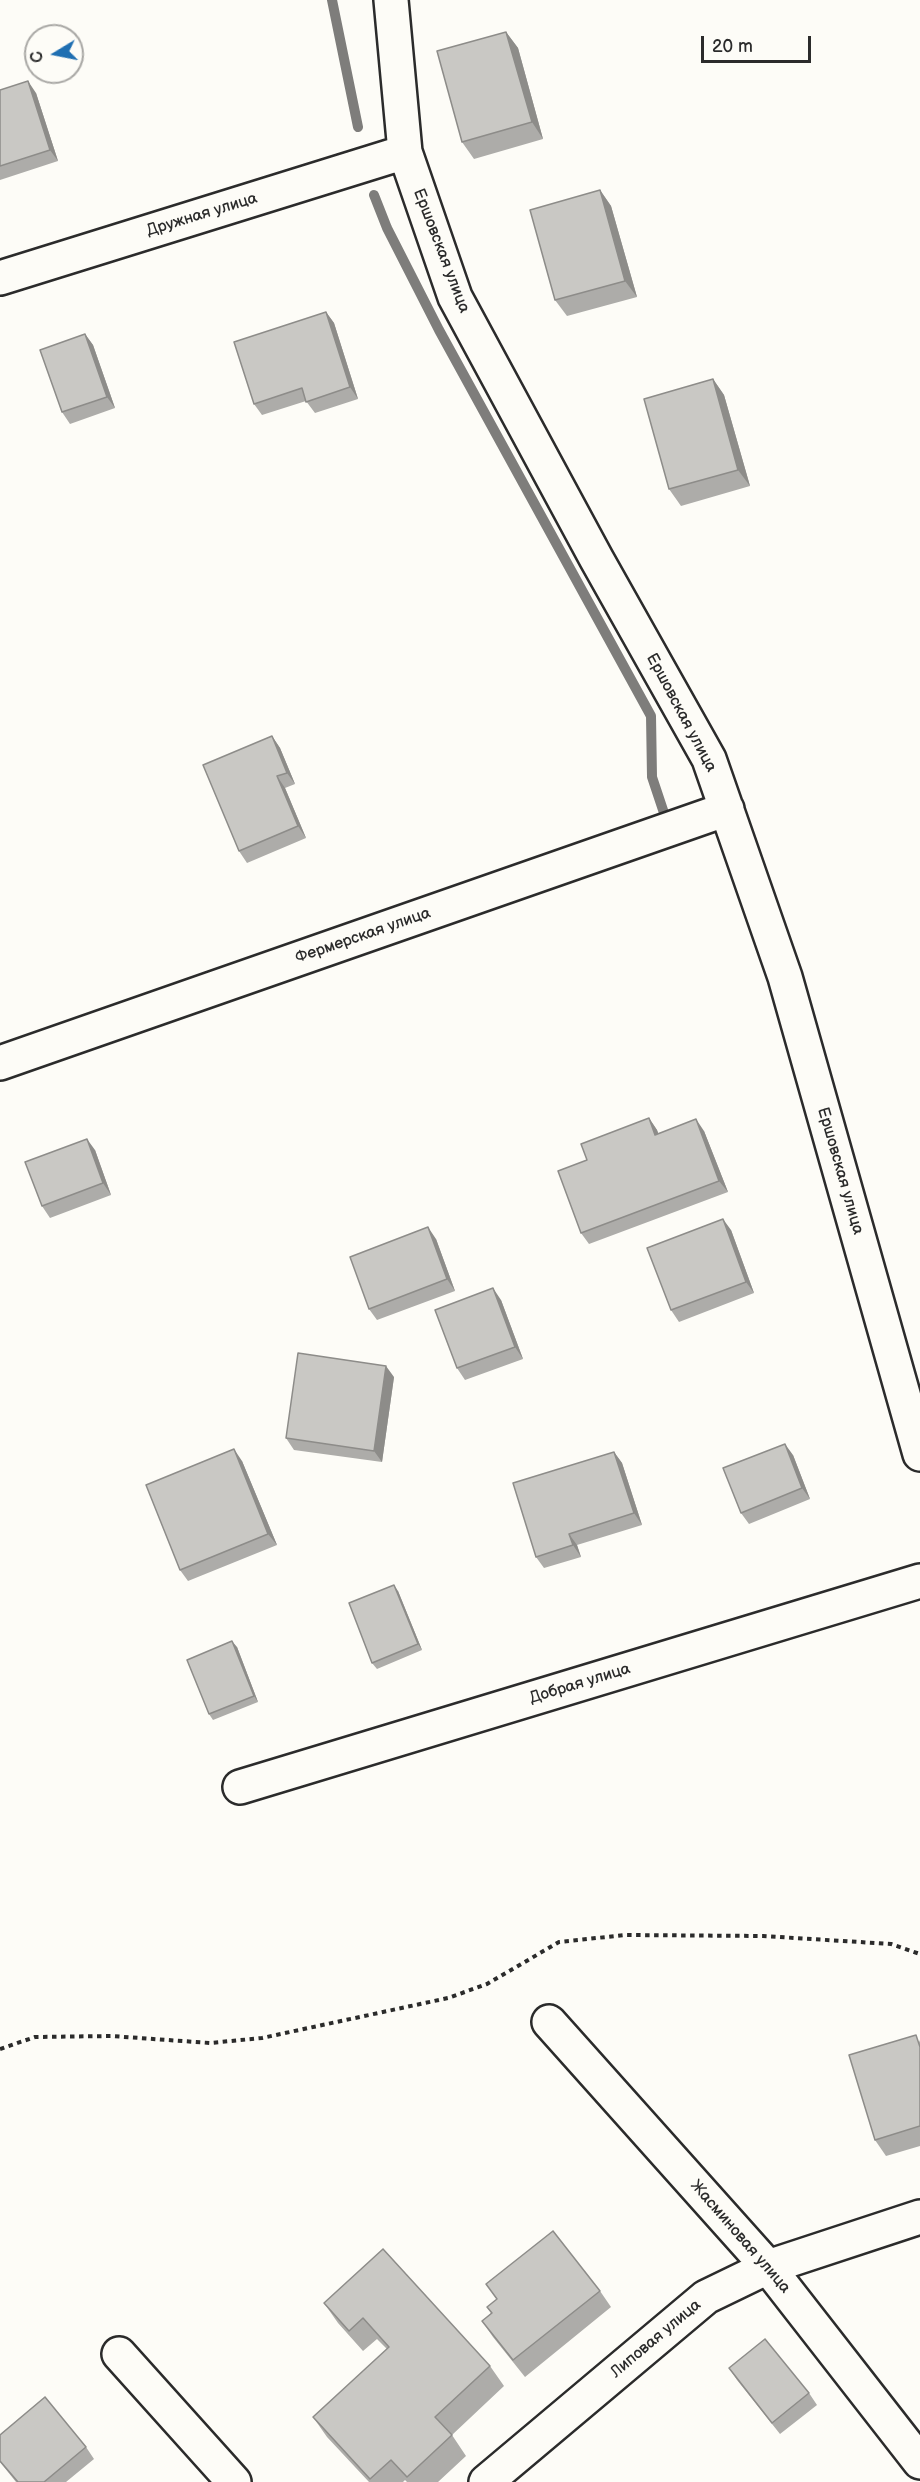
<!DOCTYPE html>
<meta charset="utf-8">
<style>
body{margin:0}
#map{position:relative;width:920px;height:2482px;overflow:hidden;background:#fdfcf7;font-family:"Balsamiq Sans",sans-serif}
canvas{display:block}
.north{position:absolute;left:24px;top:24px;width:60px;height:60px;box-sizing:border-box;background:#fdfcf7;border:2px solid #a9a8a5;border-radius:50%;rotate:260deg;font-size:16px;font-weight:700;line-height:24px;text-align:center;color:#2b2b2b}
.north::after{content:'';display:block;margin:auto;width:21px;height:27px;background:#1f6fb2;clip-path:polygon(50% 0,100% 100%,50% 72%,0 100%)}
.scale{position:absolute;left:701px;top:36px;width:110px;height:27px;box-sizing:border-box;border:3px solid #2b2b2b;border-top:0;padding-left:8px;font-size:18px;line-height:21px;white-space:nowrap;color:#2b2b2b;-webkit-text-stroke:4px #fdfcf7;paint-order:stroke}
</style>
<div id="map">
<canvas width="920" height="2482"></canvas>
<div class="north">С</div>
<div class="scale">20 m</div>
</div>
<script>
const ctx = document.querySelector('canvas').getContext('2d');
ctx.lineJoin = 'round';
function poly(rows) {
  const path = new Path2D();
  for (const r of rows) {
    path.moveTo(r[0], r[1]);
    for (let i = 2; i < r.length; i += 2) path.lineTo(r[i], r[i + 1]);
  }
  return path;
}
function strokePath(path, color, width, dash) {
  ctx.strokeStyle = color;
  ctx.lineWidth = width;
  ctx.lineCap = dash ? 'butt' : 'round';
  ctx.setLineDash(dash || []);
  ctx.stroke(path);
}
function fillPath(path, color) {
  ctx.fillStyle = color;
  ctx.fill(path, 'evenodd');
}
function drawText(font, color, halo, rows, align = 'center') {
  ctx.font = font + ' "Balsamiq Sans",sans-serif';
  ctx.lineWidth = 5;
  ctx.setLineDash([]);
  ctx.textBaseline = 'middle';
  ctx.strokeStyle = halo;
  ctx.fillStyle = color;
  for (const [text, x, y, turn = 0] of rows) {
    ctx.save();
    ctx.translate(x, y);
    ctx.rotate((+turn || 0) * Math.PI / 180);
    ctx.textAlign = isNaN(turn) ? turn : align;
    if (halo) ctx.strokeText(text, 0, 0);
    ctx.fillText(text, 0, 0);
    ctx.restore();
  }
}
strokePath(poly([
 [332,0,358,127],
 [374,195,387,228,439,330,651,716,652,777,664,813]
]), '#7e7d7b', 10);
const minor = poly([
 [391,0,405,152,455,297,596,558,709,759,785,977,920,1454],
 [0,278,405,152],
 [0,1063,727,809],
 [240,1787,920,1581],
 [549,2022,768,2267,920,2462],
 [119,2354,234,2482],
 [486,2482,706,2297,768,2267,920,2217]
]);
strokePath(minor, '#2b2b2b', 38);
strokePath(poly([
 [0,2049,35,2037,111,2036,210,2043,262,2038,448,1998,487,1984,559,1942,625,1935,763,1936,891,1944,920,1954]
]), '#2b2b2b', 4, [4.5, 4.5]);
strokePath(minor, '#fdfcf7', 33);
fillPath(poly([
 [506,32,518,48,543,139,474,159,462,142],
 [0,90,36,93,58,161,0,180],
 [600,190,611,206,637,297,567,316,555,300],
 [326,312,334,323,358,399,315,413,306,401,262,415,254,404],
 [85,334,93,345,115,408,70,424,62,412],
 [713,379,724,395,750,486,681,506,669,489],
 [272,736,280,748,295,784,285,788,306,838,247,863,239,851],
 [649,1118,657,1130,658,1133,704,1131,728,1192,589,1244,581,1233,587,1160],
 [95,1150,111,1195,50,1218,42,1206],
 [731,1230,754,1293,679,1322,671,1310],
 [436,1239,455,1291,377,1320,369,1309],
 [501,1300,523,1359,465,1380,457,1368],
 [394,1377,382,1462,294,1450,286,1438],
 [614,1452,622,1463,642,1525,577,1545,581,1557,544,1568,536,1557],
 [793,1455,810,1499,749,1524,741,1513],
 [242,1461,277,1545,188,1581,180,1570],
 [398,1591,422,1650,377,1669,372,1663],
 [237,1647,258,1702,213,1720,209,1714],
 [920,2040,920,2146,886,2156,875,2140],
 [486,2284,600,2291,611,2307,525,2377,493,2337,482,2321,491,2313,487,2307,497,2299],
 [324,2303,490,2366,504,2386,452,2435,466,2456,438,2482,407,2482,405,2480,403,2482,369,2482,327,2437,313,2417,387,2349,377,2339,363,2351,338,2323],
 [729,2368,809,2393,817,2405,780,2434,737,2380],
 [0,2435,86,2447,94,2459,66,2482,16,2482,0,2462]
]), '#adaca9');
fillPath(poly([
 [506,32,518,48,543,139,532,122],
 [28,81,36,93,58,161,50,150],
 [600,190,611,206,637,297,625,281],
 [326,312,334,323,358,399,350,387],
 [85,334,93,345,115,408,107,397],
 [713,379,724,395,750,486,738,470],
 [272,736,280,748,295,784,287,773],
 [277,776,285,788,306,838,298,826],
 [649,1118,657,1130,663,1146,655,1135],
 [696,1119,704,1131,728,1192,719,1181],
 [87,1139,95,1150,111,1195,103,1183],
 [723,1219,731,1230,754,1293,746,1282],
 [428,1227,436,1239,455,1291,447,1279],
 [493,1288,501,1300,523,1359,515,1347],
 [386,1366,394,1377,382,1462,374,1451],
 [785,1444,793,1455,810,1499,802,1488],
 [234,1449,242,1461,277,1545,268,1534],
 [614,1452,622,1463,642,1525,634,1513],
 [569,1534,577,1545,581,1557,573,1545],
 [394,1585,398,1591,422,1650,418,1644],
 [232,1641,237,1647,258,1702,254,1696]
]), '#8d8c89');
const building = poly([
 [506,32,532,122,462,142,437,51,506,32],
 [28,81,50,150,0,166,0,90,28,81],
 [600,190,625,281,555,300,530,210,600,190],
 [326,312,350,387,306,402,302,388,254,404,234,342,326,312],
 [85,334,107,397,62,412,40,350,85,334],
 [713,379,738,470,669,489,644,399,713,379],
 [272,736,287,773,277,776,298,826,239,851,203,765,272,736],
 [649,1118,655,1135,696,1119,719,1181,581,1233,558,1171,587,1160,581,1144,649,1118],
 [87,1139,103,1183,42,1206,25,1162,87,1139],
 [723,1219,746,1282,671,1310,647,1248,723,1219],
 [428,1227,447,1279,369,1309,350,1257,428,1227],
 [493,1288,515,1347,457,1368,435,1310,493,1288],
 [298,1353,386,1366,374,1451,286,1438,298,1353],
 [785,1444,802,1488,741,1513,723,1468,785,1444],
 [234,1449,268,1534,180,1570,146,1485,234,1449],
 [614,1452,634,1513,569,1534,573,1545,536,1557,513,1483,614,1452],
 [394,1585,418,1644,372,1663,349,1603,394,1585],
 [232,1641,254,1696,209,1714,187,1660,232,1641],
 [916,2035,920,2047,920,2126,875,2140,849,2055,916,2035],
 [553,2231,600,2291,513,2360,482,2321,492,2313,487,2307,497,2299,486,2284,553,2231],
 [383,2249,490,2366,435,2417,452,2435,407,2477,391,2460,370,2479,313,2417,389,2347,363,2318,349,2331,324,2303,383,2249],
 [765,2339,809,2393,772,2423,729,2368,765,2339],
 [45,2397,86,2447,44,2482,18,2482,0,2461,0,2435,45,2397]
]);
fillPath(building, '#c9c8c4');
strokePath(building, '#8d8c89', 1.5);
drawText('16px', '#2b2b2b', '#fdfcf7', [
 ["Дружная улица",202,215,-17],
 ["Ершовская улица",441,251,69],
 ["Ершовская улица",681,713,62],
 ["Фермерская улица",363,936,-19],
 ["Ершовская улица",840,1171,74],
 ["Добрая улица",580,1684,-17],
 ["Жасминовая улица",740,2237,49],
 ["Липовая улица",656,2339,-40]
]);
</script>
